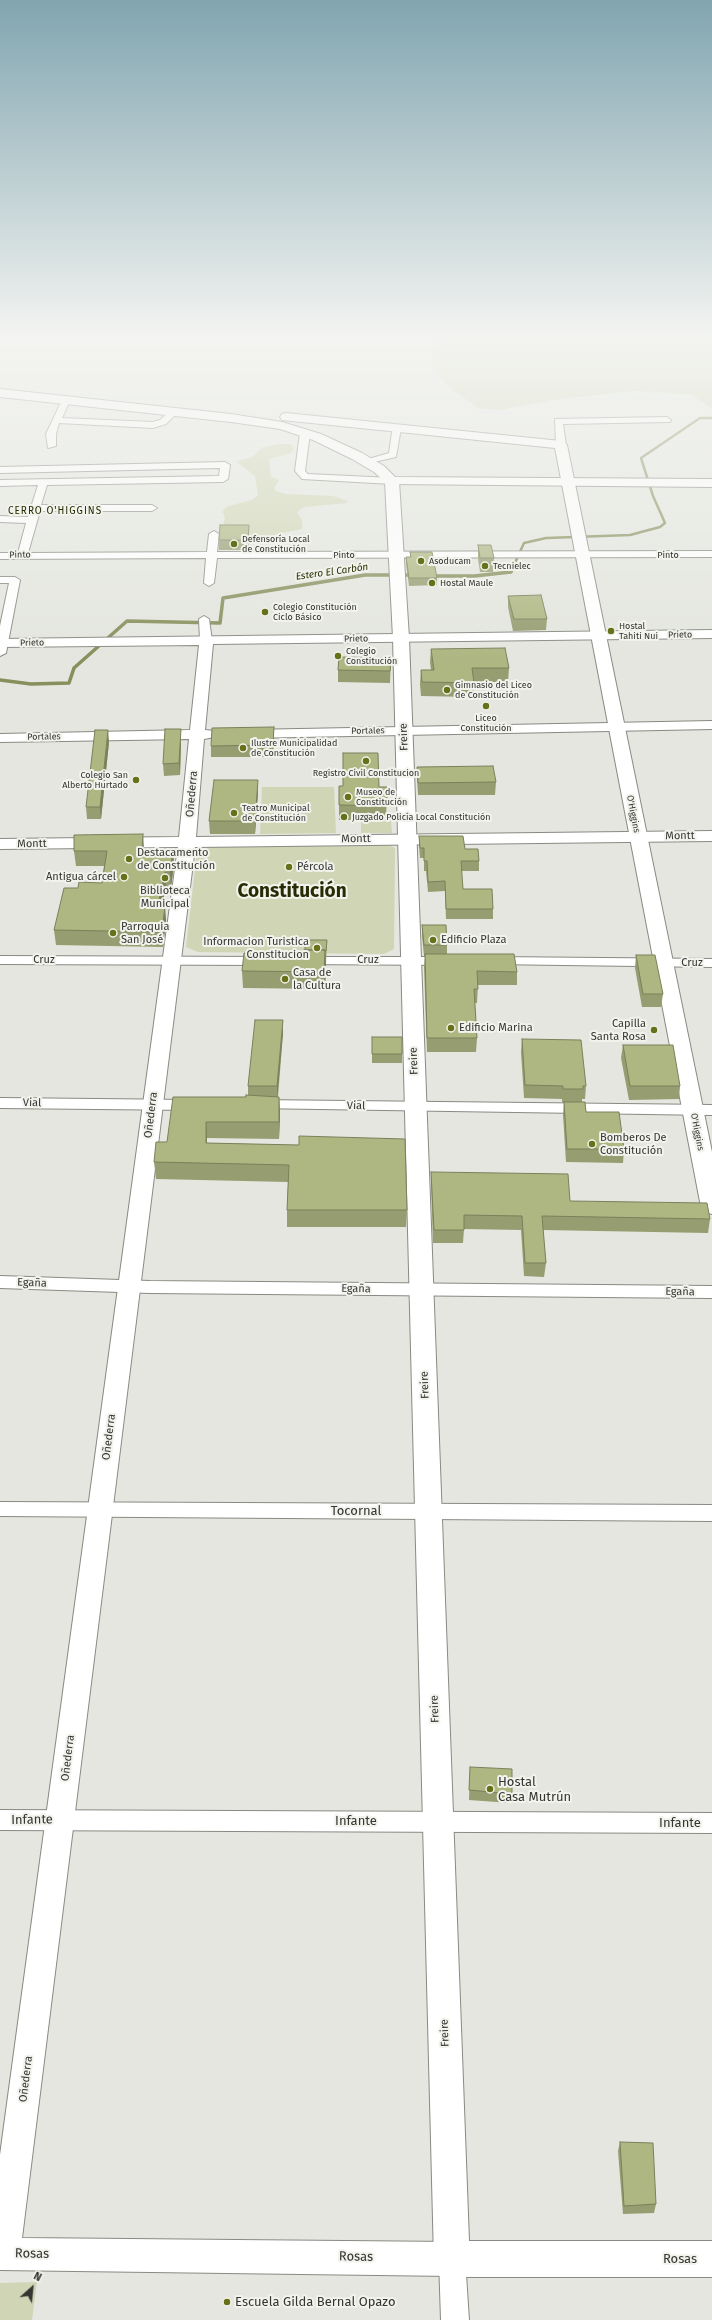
<!DOCTYPE html>
<meta charset="utf-8">
<style>
body{margin:0}
#map{position:relative;width:712px;height:2320px;overflow:hidden;background:#e4e6df;font-family:"Fira Sans",sans-serif}
canvas{display:block}
.north{position:absolute;left:12px;top:2268px;width:40px;height:40px;-webkit-text-stroke:3px #f2f3ec;paint-order:stroke;rotate:27deg;font-size:11px;font-weight:700;line-height:16px;text-align:center;color:#353533}
.north::after{content:'';display:block;margin:auto;width:14px;height:18px;background:#353533;clip-path:polygon(50% 0,100% 100%,50% 72%,0 100%)}
</style>
<div id="map">
<canvas width="712" height="2320"></canvas>
<div class="north">N</div>
</div>
<script>
const ctx = document.querySelector('canvas').getContext('2d');
ctx.lineJoin = 'round';
function fillPath(path, color) {
  ctx.fillStyle = color;
  ctx.fill(path, 'evenodd');
}
function poly(rows) {
  const path = new Path2D();
  for (const r of rows) {
    path.moveTo(r[0], r[1]);
    for (let i = 2; i < r.length; i += 2) path.lineTo(r[i], r[i + 1]);
  }
  return path;
}
function strokePath(path, color, width, dash) {
  ctx.strokeStyle = color;
  ctx.lineWidth = width;
  ctx.lineCap = dash ? 'butt' : 'round';
  ctx.setLineDash(dash || []);
  ctx.stroke(path);
}
function drawText(font, color, halo, rows, align = 'center') {
  ctx.font = font + ' "Fira Sans",sans-serif';
  ctx.lineWidth = 4;
  ctx.setLineDash([]);
  ctx.textBaseline = 'middle';
  ctx.strokeStyle = halo;
  ctx.fillStyle = color;
  for (const [text, x, y, turn = 0] of rows) {
    ctx.save();
    ctx.translate(x, y);
    ctx.rotate((+turn || 0) * Math.PI / 180);
    ctx.textAlign = isNaN(turn) ? turn : align;
    if (halo) ctx.strokeText(text, 0, 0);
    ctx.fillText(text, 0, 0);
    ctx.restore();
  }
}
fillPath(poly([
 [441,334,712,334,712,409,692,395,636,391,561,399,499,410,478,408,446,385,433,368,431,351],
 [278,444,291,444,294,449,291,453,269,459,271,477,279,480,274,488,276,491,286,494,333,496,348,501,346,503,304,507,297,512,302,520,302,529,277,534,269,537,266,542,259,542,254,537,225,527,223,524,225,518,223,512,224,509,229,506,252,500,258,495,255,476,237,462,240,460,252,457,262,448],
 [262,787,334,787,336,833,260,834],
 [361,821,391,821,392,833,361,833],
 [387,844,395,848,394,949,384,954,198,952,186,947,197,852,210,847],
 [37,2282,32,2320,0,2320,0,2283]
]), '#d0d6b5');
strokePath(poly([
 [513,567,524,543,546,538,630,535,660,527,665,523,653,496,641,458,700,418,712,418]
]), '#878f5c', 2.5);
strokePath(poly([
 [431,576,474,576,511,572,514,566],
 [0,680,31,684,69,683,74,668,127,621,220,623,223,598,365,575,413,575]
]), '#878f5c', 3.5);
const minor = poly([
 [63,398,70,400,62,418,153,422,160,420,171,410,178,412,166,424,153,428,59,423,56,434,56,446,48,448,46,434,63,398],
 [667,417,671,420,670,422,563,424,566,445,561,448,556,445,555,419,667,417],
 [393,426,401,428,396,457,365,464,365,460,389,453,393,426],
 [305,430,310,433,305,471,308,474,392,478,397,481,392,484,302,479,295,471,300,433,305,430],
 [225,462,230,465,228,479,223,482,47,485,41,505,152,505,157,508,152,511,40,511,28,553,207,552,209,534,214,531,219,534,217,552,712,551,712,557,217,558,214,583,209,586,204,583,206,558,0,559,0,553,18,553,26,523,0,522,0,516,28,517,38,485,0,486,0,480,219,476,220,468,0,473,0,467,225,462],
 [0,577,15,577,20,580,6,653,0,656,0,626,9,583,0,583,0,577],
 [204,616,209,619,212,641,206,644,200,641,199,619,204,616],
 [0,956,264,957,271,961,264,965,0,964,0,956],
 [304,957,446,957,453,961,446,965,299,964,297,961,299,958,304,957],
 [494,957,712,959,712,967,489,964,487,961,489,958,494,957],
 [0,1098,192,1100,197,1102,200,1105,197,1108,192,1110,0,1108,0,1098],
 [258,1100,712,1105,712,1115,253,1108,250,1105,253,1102,258,1100],
 [0,1276,150,1281,712,1286,712,1298,150,1293,0,1288,0,1276],
 [0,1502,712,1505,712,1521,0,1516,0,1502],
 [0,1810,712,1813,712,1833,0,1830,0,1810],
 [452,2246,461,2250,465,2259,469,2320,441,2320,439,2259,443,2250,452,2246]
]);
const tertiary = poly([
 [392,477,712,479,712,487,388,484,386,481,388,478,392,477],
 [712,630,712,638,213,644,205,730,215,731,217,734,215,737,204,739,196,837,712,831,712,841,195,847,22,2238,452,2242,464,2247,469,2259,464,2271,452,2276,0,2270,0,2155,178,847,0,849,0,839,179,837,189,739,0,742,0,734,190,730,199,645,0,647,0,639,712,630],
 [712,721,712,729,248,738,241,734,248,730,712,721]
]);
const secondary = poly([
 [0,389,231,414,282,422,321,434,362,453,384,466,399,481,409,638,469,2241,712,2241,712,2277,452,2277,439,2272,434,2259,393,638,385,482,374,472,352,459,313,440,280,429,231,422,0,397,0,389],
 [286,413,561,441,567,445,712,1152,712,1214,704,1212,701,1207,555,448,282,420,280,417,282,414,286,413]
]);
strokePath(minor, '#898a83', 2);
strokePath(tertiary, '#898a83', 2);
strokePath(secondary, '#898a83', 2);
fillPath(minor, '#fff');
fillPath(tertiary, '#fff');
fillPath(secondary, '#fff');
fillPath(poly([
 [249,536,249,550,219,550,219,540],
 [478,545,494,558,493,572,480,572,478,559],
 [410,552,437,578,437,585,409,586,406,564,406,557,410,557],
 [508,596,547,619,546,630,513,631,508,607],
 [431,649,509,668,508,682,474,682,473,697,421,696,420,684,421,670,431,670,430,662],
 [391,658,390,683,338,682,338,670],
 [274,727,274,739,273,757,211,757,211,746],
 [181,741,180,775,164,776,163,764],
 [109,742,101,819,87,819,86,807],
 [417,767,496,782,495,795,418,795,417,779],
 [339,786,387,787,386,820,339,820],
 [258,792,255,834,210,834,209,821],
 [419,836,465,849,479,861,479,871,461,871,463,889,493,909,493,919,446,919,445,891,428,892,426,871,424,871,424,858,420,858,419,846],
 [144,850,173,850,174,865,171,887,166,887,162,905,166,920,163,947,56,945,54,930,78,888,102,883,104,866,76,866,74,851],
 [422,925,447,945,447,954,517,972,517,985,478,985,477,1003,475,1003,477,1038,476,1052,427,1052,424,967,425,956,424,956,422,936],
 [327,940,325,989,243,988,242,971,304,954,305,950],
 [636,955,663,994,661,1007,642,1007,635,968],
 [283,1033,278,1097,279,1097,280,1114,279,1139,207,1138,207,1143,299,1145,407,1210,406,1227,287,1227,287,1210,288,1182,156,1179,154,1162,167,1142,248,1095,248,1086],
 [372,1037,402,1054,402,1063,372,1063],
 [522,1039,586,1086,585,1099,582,1099,582,1102,586,1112,624,1149,623,1163,566,1162,563,1115,564,1102,562,1102,562,1099,524,1098,521,1052],
 [623,1045,680,1086,679,1099,629,1100,621,1058],
 [431,1172,570,1201,710,1219,708,1233,543,1230,546,1263,544,1277,524,1276,521,1230,464,1229,463,1243,433,1243,431,1185],
 [470,1767,512,1794,511,1803,469,1800],
 [620,2142,656,2204,654,2213,623,2214,618,2151]
]), '#969d70');
fillPath(poly([
 [249,525,249,550,248,540],
 [274,727,274,739,273,757,273,745],
 [181,729,181,741,180,775,179,763],
 [108,730,109,742,101,819,100,807],
 [258,780,258,792,255,834,255,821],
 [143,834,144,849,143,864,142,850],
 [173,850,174,865,171,887,170,872],
 [165,872,166,887,159,920,158,905],
 [165,905,166,920,163,947,162,932],
 [325,950,326,967,325,989,324,972],
 [283,1020,283,1033,277,1099,277,1086],
 [279,1097,280,1114,279,1139],
 [206,1122,207,1138,207,1160,206,1143]
]), '#7a805b');
const building = poly([
 [220,525,249,525,248,540,219,540,220,525],
 [478,545,491,545,494,558,480,558,478,545],
 [410,552,432,552,437,578,409,578,406,557,411,557,410,552],
 [541,595,547,619,514,619,508,596,541,595],
 [505,648,509,668,472,668,474,683,422,682,421,670,434,670,431,649,505,648],
 [339,657,391,658,390,671,338,670,339,657],
 [274,727,273,745,211,746,212,728,274,727],
 [165,729,181,729,179,763,163,764,165,729],
 [95,730,108,730,100,807,86,807,95,730],
 [343,753,378,753,379,787,387,787,387,806,339,805,339,786,343,786,343,753],
 [493,766,496,782,418,783,417,767,493,766],
 [214,780,258,780,255,821,209,821,214,780],
 [143,834,142,850,173,850,170,872,165,872,158,905,165,905,162,932,54,930,64,888,78,888,79,882,102,883,107,851,74,851,74,835,143,834],
 [419,836,463,836,465,849,478,849,479,861,461,861,463,889,492,889,493,909,446,909,445,881,428,882,427,861,424,861,424,848,420,848,419,836],
 [422,925,446,925,447,945,424,945,422,925],
 [305,940,327,940,326,951,325,951,325,950,305,950,305,940],
 [304,950,325,950,324,972,242,971,244,953,304,954,304,950],
 [425,954,514,954,517,972,477,971,478,989,474,989,477,1038,427,1038,425,954],
 [636,955,655,955,663,994,643,994,636,955],
 [255,1020,283,1020,277,1086,248,1086,255,1020],
 [372,1037,402,1037,402,1054,372,1054,372,1037],
 [522,1039,581,1040,586,1086,583,1086,583,1089,563,1089,563,1086,525,1085,522,1039],
 [623,1045,673,1045,680,1086,630,1086,623,1045],
 [246,1095,279,1097,279,1122,206,1122,206,1143,299,1145,299,1136,405,1139,407,1210,287,1210,289,1165,154,1162,156,1142,167,1142,173,1097,246,1097,246,1095],
 [564,1102,585,1102,586,1112,619,1112,624,1149,567,1149,564,1102],
 [431,1172,568,1174,570,1201,707,1203,710,1219,542,1216,546,1263,525,1263,522,1216,464,1215,464,1230,434,1230,431,1172],
 [470,1767,512,1769,512,1794,469,1790,470,1767],
 [620,2142,653,2143,656,2204,624,2206,620,2142]
]);
fillPath(building, '#aeb782');
strokePath(building, '#7a805b', 1);
const sky = ctx.createLinearGradient(0, 0, 0, 659);
sky.addColorStop(0, '#81a5b0');
sky.addColorStop(0.51, '#f3f4f1');
sky.addColorStop(1, '#f3f4f100');
ctx.fillStyle = sky;
ctx.fillRect(0, 0, 712, 659);
for (const [x, y, r, color] of [
 [234,544,4,"#66711a"],
 [421,561,4,"#66711a"],
 [485,566,4,"#66711a"],
 [432,583,4,"#66711a"],
 [265,612,4,"#66711a"],
 [611,631,4,"#66711a"],
 [338,656,4,"#66711a"],
 [447,690,4,"#66711a"],
 [486,706,4,"#66711a"],
 [243,748,4,"#66711a"],
 [366,761,4,"#66711a"],
 [136,780,4,"#66711a"],
 [348,797,4,"#66711a"],
 [234,813,4,"#66711a"],
 [344,817,4,"#66711a"],
 [129,859,4,"#66711a"],
 [289,867,4,"#66711a"],
 [124,877,4,"#66711a"],
 [165,878,4,"#66711a"],
 [113,933,4,"#66711a"],
 [433,940,4,"#66711a"],
 [317,948,4,"#66711a"],
 [285,979,4,"#66711a"],
 [451,1028,4,"#66711a"],
 [654,1030,4,"#66711a"],
 [592,1144,4,"#66711a"],
 [490,1789,4,"#66711a"],
 [227,2302,4,"#66711a"]
]) {
  const dot = new Path2D();
  dot.arc(x, y, r, 0, 2 * Math.PI);
  ctx.fillStyle = color;
  ctx.fill(dot);
  strokePath(dot, '#f2f3ec', 1.5);
}
drawText('9px', '#353533', '#f2f3ec', [
 ["Defensoría Local",242,539],
 ["de Constitución",242,549],
 ["Asoducam",429,561],
 ["Tecnielec",493,566],
 ["Hostal Maule",440,583],
 ["Colegio Constitución",273,607],
 ["Ciclo Básico",273,617],
 ["Hostal",619,626],
 ["Tahiti Nui",619,636],
 ["Colegio",346,651],
 ["Constitución",346,661],
 ["Gimnasio del Liceo",455,685],
 ["de Constitución",455,695],
 ["Liceo",486,718,"center"],
 ["Constitución",486,728,"center"],
 ["Ilustre Municipalidad",251,743],
 ["de Constitución",251,753],
 ["Registro Civil Constitucion",366,773,"center"],
 ["Colegio San",128,775,"right"],
 ["Alberto Hurtado",128,785,"right"],
 ["Museo de",356,792],
 ["Constitución",356,802],
 ["Teatro Municipal",242,808],
 ["de Constitución",242,818],
 ["Juzgado Policía Local Constitución",352,817]
], 'left');
drawText('9px', '#353533', '#f2f3ec', [
 ["Pinto",20,555,-1],
 ["Pinto",344,555],
 ["Pinto",668,555],
 ["Prieto",680,635,-1],
 ["Prieto",356,639,-1],
 ["Prieto",32,643,-1],
 ["Portales",368,731,-1],
 ["Portales",44,737,-1],
 ["O'Higgins",633,814,79],
 ["O'Higgins",697,1132,79]
]);
ctx.letterSpacing = '1px';
drawText('10px', '#282c04', '#f2f3ec', [
 ["CERRO O'HIGGINS",55,511]
]);
ctx.letterSpacing = '0px';
drawText('italic 10px', '#2b3005', '#f2f3ec', [
 ["Estero El Carbón",332,572,-8]
]);
drawText('11px', '#353533', '#f2f3ec', [
 ["Freire",404,737,-92],
 ["Oñederra",192,794,-85],
 ["Montt",680,836,-1],
 ["Montt",356,839,-1],
 ["Montt",32,844,-1],
 ["Cruz",44,960],
 ["Cruz",368,960],
 ["Cruz",692,963],
 ["Freire",414,1061,-92],
 ["Vial",32,1103,1],
 ["Vial",356,1106,1],
 ["Oñederra",151,1115,-83],
 ["Egaña",32,1283,2],
 ["Egaña",356,1289,1],
 ["Egaña",680,1292,1],
 ["Freire",425,1385,-92],
 ["Oñederra",109,1437,-83],
 ["Freire",435,1709,-92],
 ["Oñederra",68,1758,-83],
 ["Freire",445,2033,-92],
 ["Oñederra",26,2079,-83]
]);
drawText('11px', '#353533', '#f2f3ec', [
 ["Destacamento",137,853],
 ["de Constitución",137,866],
 ["Pércola",297,867],
 ["Antigua cárcel",116,877,"right"],
 ["Biblioteca",165,891,"center"],
 ["Municipal",165,904,"center"],
 ["Parroquia",121,927],
 ["San José",121,940],
 ["Edificio Plaza",441,940],
 ["Informacion Turistica",309,942,"right"],
 ["Constitucion",309,955,"right"],
 ["Casa de",293,973],
 ["la Cultura",293,986],
 ["Capilla",646,1024,"right"],
 ["Santa Rosa",646,1037,"right"],
 ["Edificio Marina",459,1028],
 ["Bomberos De",600,1138],
 ["Constitución",600,1151]
], 'left');
drawText('13px', '#353533', '#f2f3ec', [
 ["Tocornal",356,1511],
 ["Infante",32,1820,-1],
 ["Infante",356,1821],
 ["Infante",680,1823],
 ["Rosas",32,2254,1],
 ["Rosas",356,2257,1],
 ["Rosas",680,2259]
]);
drawText('13px', '#353533', '#f2f3ec', [
 ["Hostal",498,1782],
 ["Casa Mutrún",498,1797],
 ["Escuela Gilda Bernal Opazo",235,2302]
], 'left');
drawText('bold 19px', '#282c04', '#f2f3ec', [
 ["Constitución",292,892]
]);
</script>
